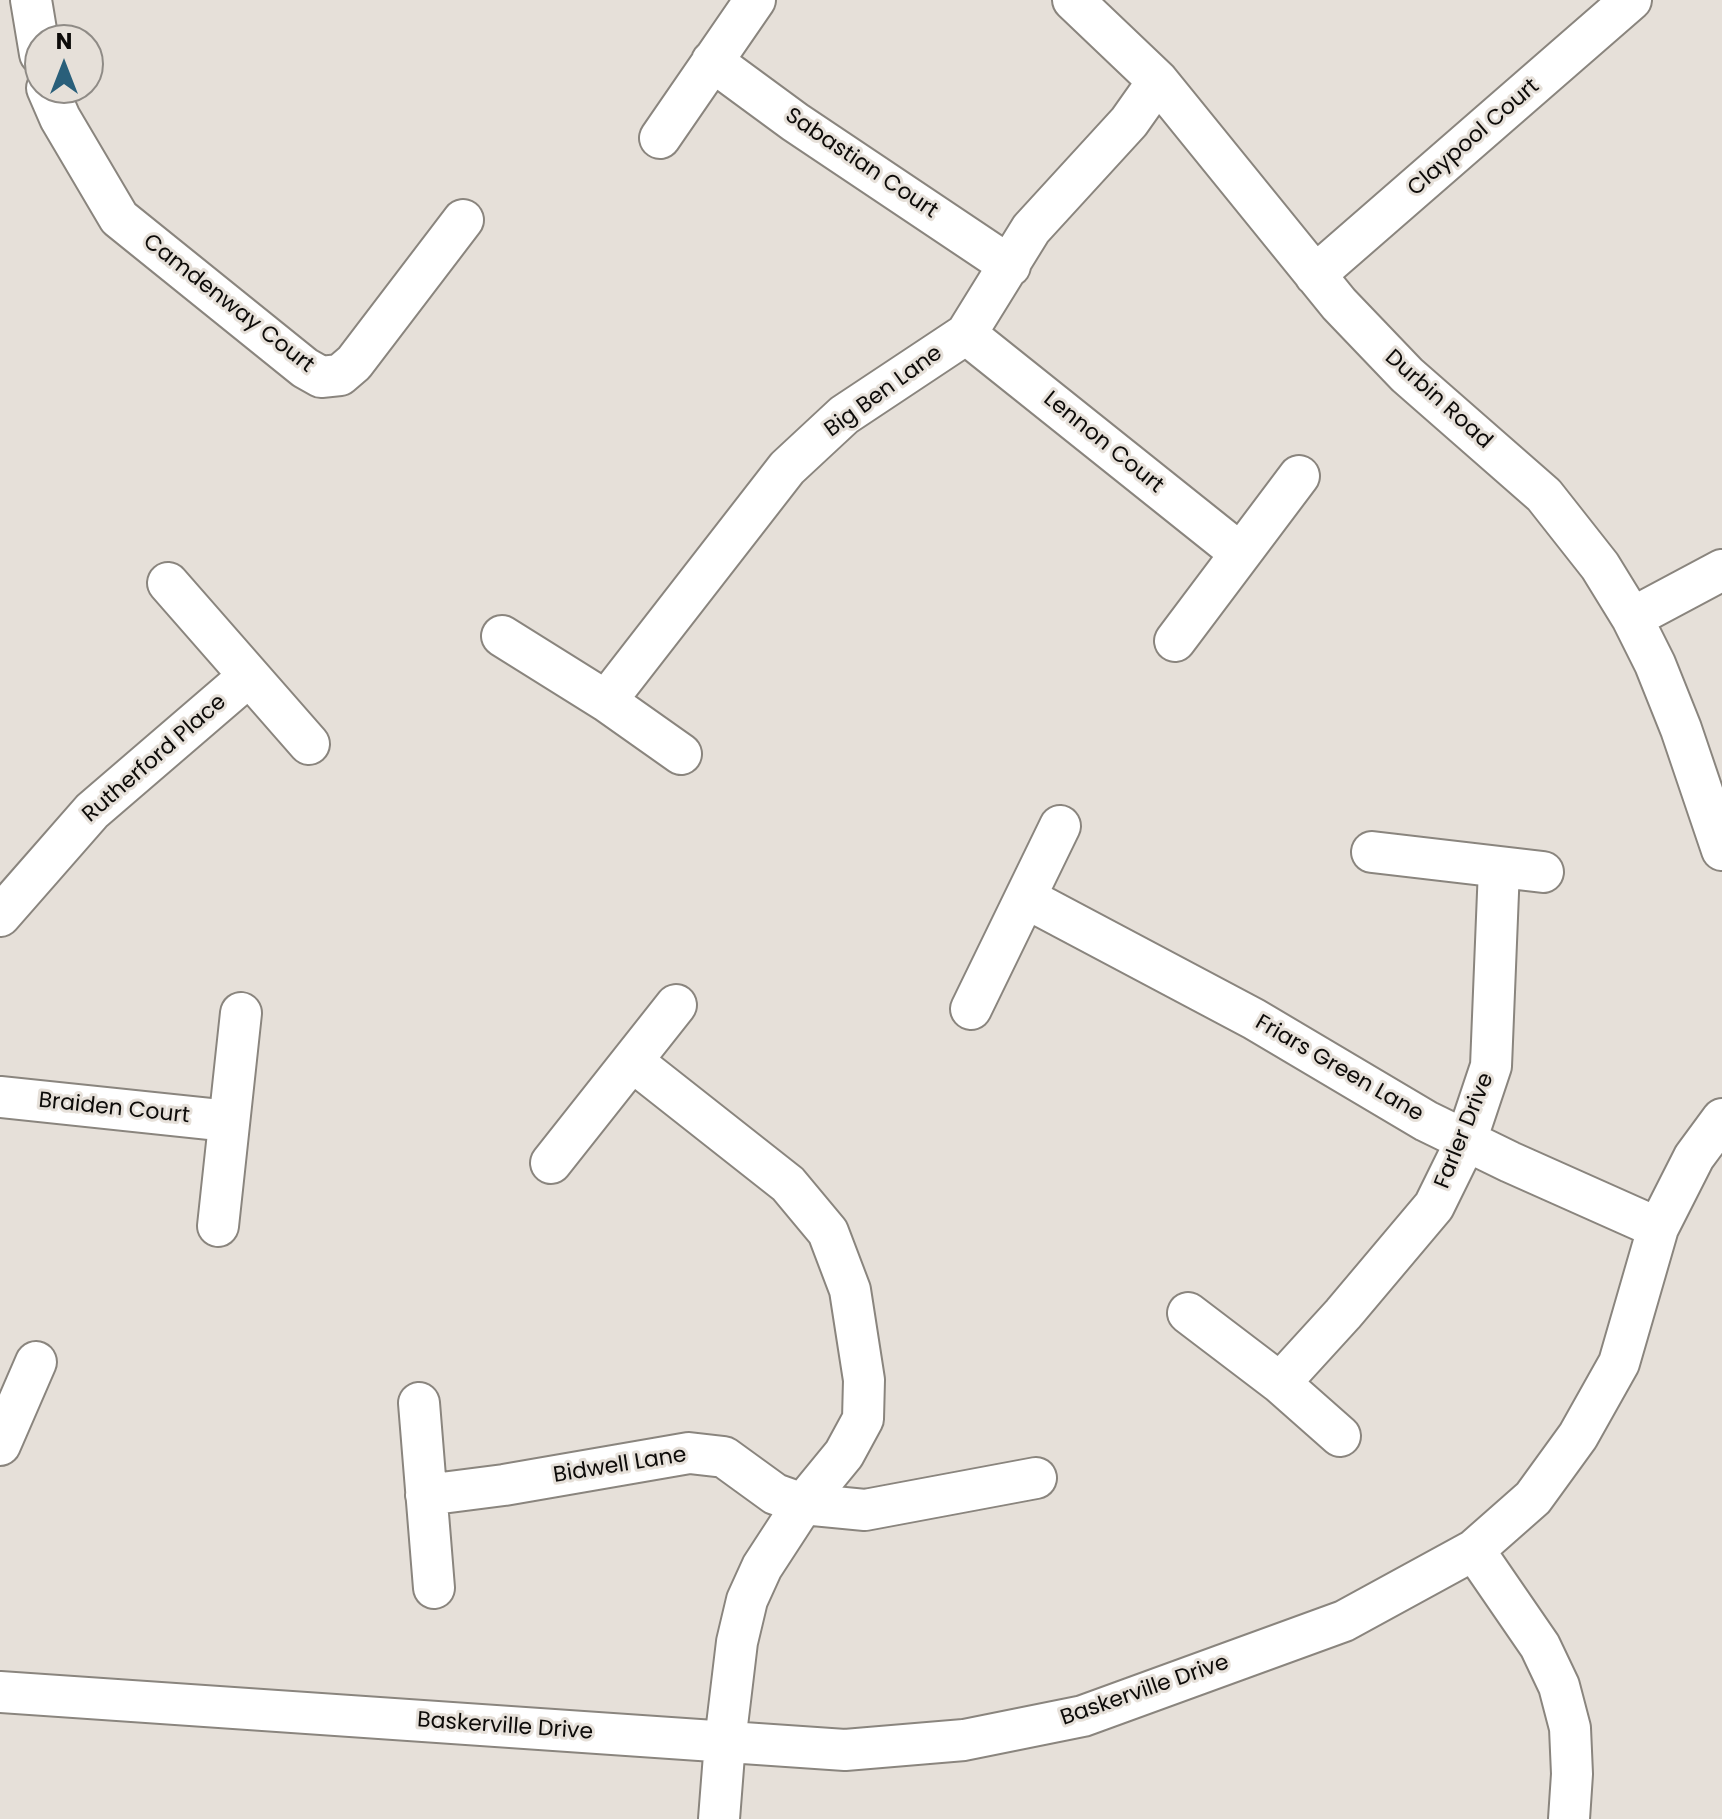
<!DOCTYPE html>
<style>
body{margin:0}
#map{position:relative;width:1722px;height:1819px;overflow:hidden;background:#e6e0d9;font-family:Poppins,sans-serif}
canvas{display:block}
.north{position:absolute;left:24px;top:24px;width:80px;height:80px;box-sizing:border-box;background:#e6e0d9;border:2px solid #8f8b86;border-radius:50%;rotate:0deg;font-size:22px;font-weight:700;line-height:32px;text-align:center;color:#0d0b09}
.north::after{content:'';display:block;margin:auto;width:28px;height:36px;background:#295f7a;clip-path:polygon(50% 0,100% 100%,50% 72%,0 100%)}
</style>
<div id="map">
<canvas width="1722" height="1819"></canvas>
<div class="north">N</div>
</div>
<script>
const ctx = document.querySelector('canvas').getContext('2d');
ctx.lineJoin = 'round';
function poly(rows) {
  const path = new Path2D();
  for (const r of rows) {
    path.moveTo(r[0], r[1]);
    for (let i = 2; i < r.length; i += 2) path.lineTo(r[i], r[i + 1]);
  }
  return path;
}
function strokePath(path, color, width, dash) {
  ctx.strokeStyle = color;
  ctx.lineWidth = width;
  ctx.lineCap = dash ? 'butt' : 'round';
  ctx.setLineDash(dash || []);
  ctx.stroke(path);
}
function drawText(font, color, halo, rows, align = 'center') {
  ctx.font = font + ' Poppins,sans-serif';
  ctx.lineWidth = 6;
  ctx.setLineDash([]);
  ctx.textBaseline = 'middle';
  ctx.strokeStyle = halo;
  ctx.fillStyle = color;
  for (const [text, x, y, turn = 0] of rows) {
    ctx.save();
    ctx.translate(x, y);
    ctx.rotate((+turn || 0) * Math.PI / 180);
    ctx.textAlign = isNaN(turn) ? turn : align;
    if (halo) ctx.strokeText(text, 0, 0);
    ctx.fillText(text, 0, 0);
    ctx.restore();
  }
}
const minor = poly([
 [31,0,40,54],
 [1073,0,1158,81,1339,304,1407,375,1544,495,1600,566,1632,618,1655,664,1681,729,1722,850],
 [712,61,795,122,1010,266],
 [47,88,60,118,119,218,305,368,321,377,340,375,354,363,463,220],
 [660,138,755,0],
 [1315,275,1631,0],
 [966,334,1240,553],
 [168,583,309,744],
 [1632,618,1722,570],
 [502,636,606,701,681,754],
 [1175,641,1299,476],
 [606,701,787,468,844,415,966,334,1031,229,1129,122,1158,81],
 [1372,852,1543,872],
 [1026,898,1254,1019,1426,1121,1510,1162,1658,1228],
 [0,916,92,811,249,676],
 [971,1009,1060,826],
 [632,1061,788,1184,828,1232,850,1290,864,1380,863,1419,844,1454,803,1504,762,1567,747,1600,737,1642,725,1742,719,1819],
 [0,1097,229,1121],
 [551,1163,676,1005],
 [218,1226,241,1013],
 [1188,1313,1280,1383,1340,1436],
 [1280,1383,1343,1314,1434,1206,1466,1141,1491,1066,1499,868],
 [419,1403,434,1588],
 [0,1445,36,1362],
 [426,1495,504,1485,689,1453,724,1457,775,1494,803,1504,865,1510,1036,1478],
 [1474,1550,1540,1646,1559,1686,1570,1728,1572,1774,1569,1819],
 [0,1692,845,1750,964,1740,1083,1716,1344,1621,1474,1550,1533,1498,1578,1436,1619,1363,1658,1228,1694,1157,1722,1119]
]);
strokePath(minor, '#8a857e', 44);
strokePath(minor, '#fff', 40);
drawText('22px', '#0d0b09', '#e6e0d9', [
 ["Claypool Court",1474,138,-41],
 ["Sabastian Court",861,164,34],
 ["Camdenway Court",228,304,38],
 ["Big Ben Lane",884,392,-36],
 ["Durbin Road",1438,400,42],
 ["Lennon Court",1103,443,39],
 ["Rutherford Place",155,759,-41],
 ["Friars Green Lane",1339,1069,30],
 ["Braiden Court",114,1109,6],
 ["Farler Drive",1465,1131,-68],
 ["Bidwell Lane",620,1466,-9],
 ["Baskerville Drive",1145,1691,-19],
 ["Baskerville Drive",505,1727,4]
]);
</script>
